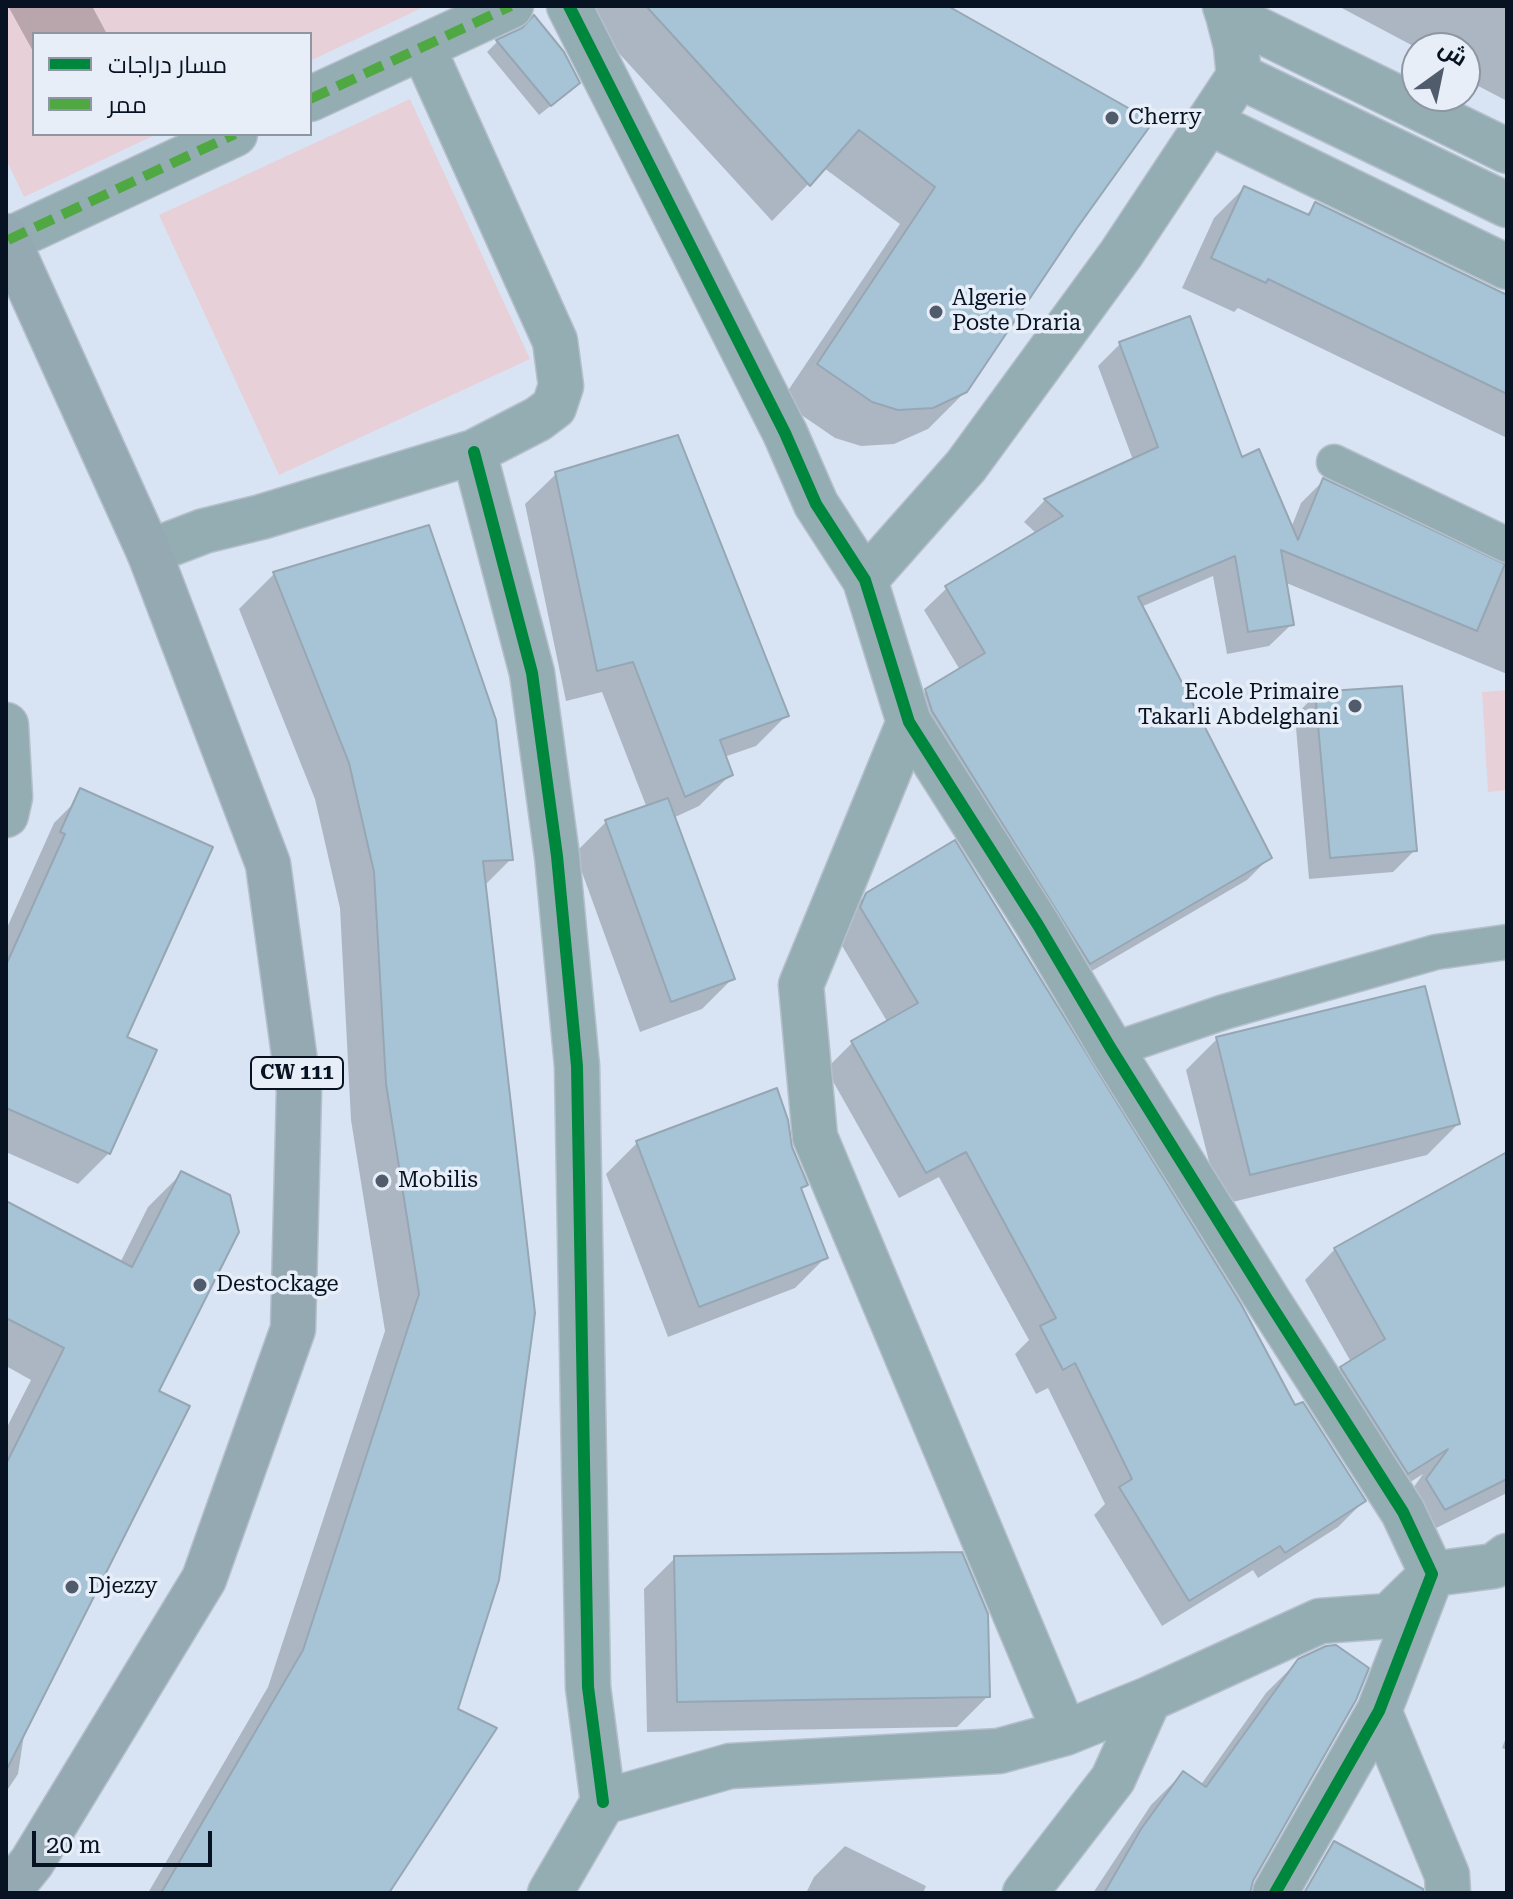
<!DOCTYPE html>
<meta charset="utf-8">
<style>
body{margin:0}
#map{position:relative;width:1513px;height:1899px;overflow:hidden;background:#d8e4f4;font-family:"Roboto Serif",Cairo,serif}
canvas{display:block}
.frame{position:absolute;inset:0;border:8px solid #071323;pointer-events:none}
.legend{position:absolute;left:32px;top:32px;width:280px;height:104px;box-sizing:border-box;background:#e7eef8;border:2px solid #8d96a3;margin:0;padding:10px 14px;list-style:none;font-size:24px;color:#071323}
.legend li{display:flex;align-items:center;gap:16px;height:40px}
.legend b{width:40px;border:2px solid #8d96a3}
.north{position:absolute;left:1401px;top:32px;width:80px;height:80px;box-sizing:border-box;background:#e7eef8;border:2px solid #8d96a3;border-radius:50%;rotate:33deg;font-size:22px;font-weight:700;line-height:32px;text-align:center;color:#071323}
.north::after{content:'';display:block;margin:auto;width:28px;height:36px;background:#505c6c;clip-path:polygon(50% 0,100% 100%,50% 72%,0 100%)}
.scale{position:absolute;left:32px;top:1831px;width:180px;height:36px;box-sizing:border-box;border:4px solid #071323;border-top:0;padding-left:10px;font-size:24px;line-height:28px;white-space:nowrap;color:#071323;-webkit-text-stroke:6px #e7eef8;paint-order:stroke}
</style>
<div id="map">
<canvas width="1513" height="1899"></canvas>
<div class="frame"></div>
<ul class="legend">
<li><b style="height:10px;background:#00873e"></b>مسار دراجات</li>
<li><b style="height:10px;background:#50a843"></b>ممر</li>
</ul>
<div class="north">ش</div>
<div class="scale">20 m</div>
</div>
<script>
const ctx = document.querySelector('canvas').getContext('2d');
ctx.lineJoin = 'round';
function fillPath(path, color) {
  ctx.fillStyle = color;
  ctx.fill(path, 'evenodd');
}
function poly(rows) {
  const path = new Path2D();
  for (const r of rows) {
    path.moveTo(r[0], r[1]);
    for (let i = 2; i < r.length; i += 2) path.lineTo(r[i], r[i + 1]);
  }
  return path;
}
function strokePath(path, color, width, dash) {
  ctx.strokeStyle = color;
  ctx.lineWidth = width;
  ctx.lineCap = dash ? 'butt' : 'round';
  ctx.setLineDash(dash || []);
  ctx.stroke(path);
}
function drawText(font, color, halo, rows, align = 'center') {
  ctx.font = font + ' "Roboto Serif",serif';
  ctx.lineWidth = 7;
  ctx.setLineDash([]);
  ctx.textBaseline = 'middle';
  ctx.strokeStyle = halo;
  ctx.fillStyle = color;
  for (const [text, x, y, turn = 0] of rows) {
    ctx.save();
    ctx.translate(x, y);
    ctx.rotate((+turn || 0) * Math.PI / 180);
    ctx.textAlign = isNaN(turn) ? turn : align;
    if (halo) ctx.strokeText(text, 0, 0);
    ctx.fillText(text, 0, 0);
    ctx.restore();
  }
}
fillPath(poly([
 [6,6,426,6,310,61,310,34,34,34,34,134,157,134,24,197,6,159],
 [410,99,530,359,279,475,159,215],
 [1507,690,1507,790,1488,792,1482,692]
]), '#e8d0d8');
fillPath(poly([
 [8,6,92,6,107,34,34,34,34,53],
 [586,6,945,6,1075,226,966,391,928,429,894,444,861,446,835,438,781,401,900,224,824,168,772,221,616,50],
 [1338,6,1507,6,1507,101,1465,79,1465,48,1417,48],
 [521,31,567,93,539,115,487,52,497,42],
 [1244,188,1305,216,1316,205,1507,297,1507,438,1238,308,1234,312,1182,288,1214,218],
 [1120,344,1241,459,1291,528,1301,503,1323,481,1498,565,1507,567,1507,674,1284,582,1292,624,1269,646,1227,654,1213,576,1141,607,1270,857,1247,880,1068,985,904,713,926,691,960,670,924,610,947,588,1037,534,1024,522,1045,500,1133,460,1098,366],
 [556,474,787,715,756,746,724,757,730,775,699,806,673,818,733,978,702,1009,640,1032,575,853,606,822,647,808,602,692,566,701,525,504],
 [274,574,511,859,484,886,386,1893,148,1893,268,1687,385,1331,351,1120,340,908,315,799,239,609],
 [1316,694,1414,851,1393,872,1309,879,1295,716],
 [85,792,125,1038,109,1153,78,1184,6,1152,6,930,54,823],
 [867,894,1294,1408,1364,1501,1338,1527,1258,1578,1253,1570,1162,1626,1094,1515,1105,1504,1048,1388,1036,1394,1015,1354,1029,1340,939,1177,899,1198,826,1069,852,1043,888,1023,835,934,840,921],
 [1217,1039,1458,1124,1427,1155,1220,1205,1186,1070],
 [775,1091,790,1147,806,1184,799,1190,826,1257,795,1288,668,1337,606,1174,637,1143],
 [1507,1154,1507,1493,1414,1539,1397,1511,1423,1474,1377,1503,1311,1399,1341,1368,1351,1362,1305,1280,1335,1249],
 [182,1173,156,1392,25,1728,18,1774,6,1792,6,1429,31,1380,6,1366,6,1203,120,1263,148,1207],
 [675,1558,988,1696,957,1727,647,1732,644,1589],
 [1299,1660,1227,1893,1093,1893,1151,1805,1183,1773,1200,1786,1266,1693],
 [1507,1735,1507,1750,1502,1748],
 [845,1846,926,1886,923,1893,806,1893,814,1877]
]), '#0003');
const building = poly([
 [646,6,948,6,1153,122,1077,228,967,392,933,408,898,410,872,402,817,364,935,187,859,130,810,186,646,6],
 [534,15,564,52,580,83,551,106,496,40,522,28,534,15],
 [1244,186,1309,215,1315,202,1507,295,1507,394,1268,279,1266,283,1211,258,1244,186],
 [1190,316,1242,457,1259,449,1298,540,1323,478,1505,564,1477,631,1281,550,1294,625,1248,632,1235,556,1138,597,1272,858,1090,964,932,711,925,689,985,653,945,586,1063,516,1044,499,1158,447,1119,342,1190,316],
 [678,435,789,716,720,740,733,775,685,797,633,662,597,671,555,472,678,435],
 [429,525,496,720,513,860,483,861,535,1313,499,1580,458,1709,497,1728,389,1893,161,1893,303,1650,419,1294,386,1084,374,872,349,763,273,572,429,525],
 [1402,686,1417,851,1330,858,1315,692,1402,686],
 [80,788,213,847,127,1037,157,1050,110,1154,6,1108,6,965,65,834,60,832,80,788],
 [668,798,735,979,671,1002,605,820,668,798],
 [955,840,1241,1304,1295,1405,1303,1402,1366,1501,1285,1553,1280,1546,1189,1601,1119,1487,1132,1479,1075,1363,1063,1370,1040,1326,1056,1318,966,1152,926,1173,851,1041,918,1003,860,907,866,893,955,840],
 [1425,986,1460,1124,1250,1175,1216,1037,1425,986],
 [777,1088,788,1120,792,1147,808,1185,801,1188,828,1258,699,1307,636,1141,777,1088],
 [1507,1152,1507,1479,1445,1510,1426,1479,1448,1449,1408,1474,1340,1367,1385,1339,1334,1248,1507,1152],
 [181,1171,230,1195,239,1232,159,1391,190,1406,6,1771,6,1464,64,1348,6,1318,6,1201,132,1267,181,1171],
 [962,1552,988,1614,990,1697,677,1702,674,1556,962,1552],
 [1336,1645,1369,1668,1356,1700,1253,1881,1250,1893,1104,1893,1141,1829,1183,1771,1206,1787,1298,1659,1326,1646,1336,1645],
 [1334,1841,1423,1889,1423,1893,1304,1893,1334,1841]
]);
fillPath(building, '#a7c4d7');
strokePath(building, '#96a6b3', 2);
const service = poly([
 [1334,462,1507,545],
 [1110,1047,1127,1045,1224,1012,1436,952,1507,942]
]);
const pedestrian = poly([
 [310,99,511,6],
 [8,240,235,134]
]);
const minor = poly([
 [569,6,785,433,816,504,865,580,909,722,1038,925,1110,1047,1269,1302,1403,1512,1432,1574,1379,1711,1275,1893],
 [1225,6,1228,15,1507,151],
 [1239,76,1507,205],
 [1208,122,1507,267],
 [474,452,532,673,557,856,577,1066,588,1687,603,1802],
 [149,552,204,531,261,517,474,452,538,419,554,407,561,386,555,341,423,48],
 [865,580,966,466,1121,254,1239,76,1236,46,1228,15],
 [909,722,801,985,815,1137,1065,1733],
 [6,725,10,797,6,815],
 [1379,1711,1447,1875,1448,1893],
 [550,1893,603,1802,730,1766,999,1751,1065,1733,1149,1699,1320,1621,1389,1616,1432,1574,1494,1566,1507,1556],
 [1025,1893,1113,1779,1149,1699]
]);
const primary = poly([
 [6,236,149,552,268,864,299,1091,293,1329,204,1579,32,1862,7,1893]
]);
strokePath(service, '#b5bfcc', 37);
strokePath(pedestrian, '#b5bfcc', 47);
strokePath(minor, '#b5bfcc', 47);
strokePath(primary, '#b5bfcc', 47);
strokePath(service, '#94adb3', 34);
strokePath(pedestrian, '#94adb3', 44);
strokePath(minor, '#94adb3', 44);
strokePath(primary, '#94a9b1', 44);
strokePath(poly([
 [310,99,511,6],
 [8,240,235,134]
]), '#50a843', 10, [20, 10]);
strokePath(poly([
 [569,6,785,433,816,504,865,580,909,722,1038,925,1110,1047,1269,1302,1403,1512,1432,1574,1379,1711,1275,1893],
 [474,452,532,673,557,856,577,1066,588,1687,603,1802]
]), '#00873e', 12);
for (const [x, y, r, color] of [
 [1112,118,8,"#505c6c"],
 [936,312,8,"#505c6c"],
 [1355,706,8,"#505c6c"],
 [382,1181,8,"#505c6c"],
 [200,1285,8,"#505c6c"],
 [72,1587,8,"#505c6c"]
]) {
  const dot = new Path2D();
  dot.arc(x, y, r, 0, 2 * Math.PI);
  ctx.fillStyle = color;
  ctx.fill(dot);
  strokePath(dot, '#e7eef8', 3);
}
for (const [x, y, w] of [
 [297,1073,92]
]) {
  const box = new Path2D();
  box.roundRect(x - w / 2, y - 16, w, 32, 6);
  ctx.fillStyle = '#e7eef8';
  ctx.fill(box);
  strokePath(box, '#071323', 2);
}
drawText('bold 20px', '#071323', null, [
 ["CW 111",297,1073]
]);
drawText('22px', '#071323', '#e7eef8', [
 ["Cherry",1128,118],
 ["Algerie",952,299],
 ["Poste Draria",952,324],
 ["Ecole Primaire",1339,693,"right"],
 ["Takarli Abdelghani",1339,718,"right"],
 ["Mobilis",398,1181],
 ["Destockage",216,1285],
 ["Djezzy",88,1587]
], 'left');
</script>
